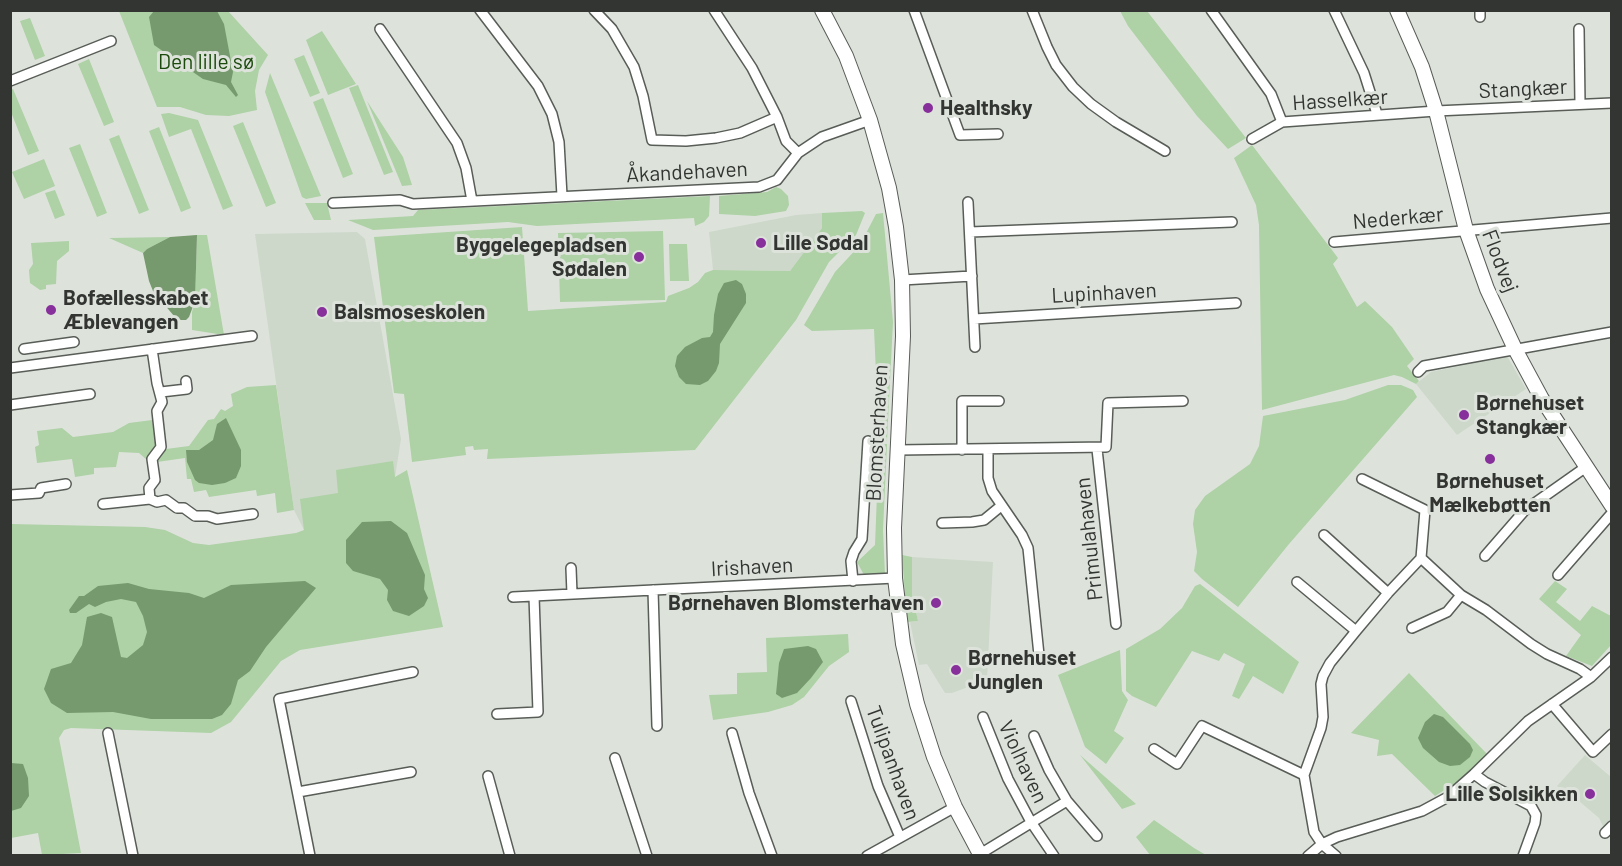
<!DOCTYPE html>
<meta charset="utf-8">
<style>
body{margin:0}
#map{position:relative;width:1622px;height:866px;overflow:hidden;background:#dde3db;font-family:Barlow,sans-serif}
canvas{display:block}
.frame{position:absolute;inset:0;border:12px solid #333532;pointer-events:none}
</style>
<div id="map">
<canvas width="1622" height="866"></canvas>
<div class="frame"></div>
</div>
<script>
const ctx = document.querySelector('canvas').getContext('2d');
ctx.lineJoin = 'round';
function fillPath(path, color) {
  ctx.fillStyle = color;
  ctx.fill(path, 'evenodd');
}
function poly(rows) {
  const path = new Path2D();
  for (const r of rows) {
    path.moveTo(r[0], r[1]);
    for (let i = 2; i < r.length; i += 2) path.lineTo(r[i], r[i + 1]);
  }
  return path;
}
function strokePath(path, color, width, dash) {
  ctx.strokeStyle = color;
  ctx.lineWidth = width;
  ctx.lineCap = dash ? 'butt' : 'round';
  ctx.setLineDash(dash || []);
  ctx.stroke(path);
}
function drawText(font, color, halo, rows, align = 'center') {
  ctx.font = font + ' Barlow,sans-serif';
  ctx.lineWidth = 6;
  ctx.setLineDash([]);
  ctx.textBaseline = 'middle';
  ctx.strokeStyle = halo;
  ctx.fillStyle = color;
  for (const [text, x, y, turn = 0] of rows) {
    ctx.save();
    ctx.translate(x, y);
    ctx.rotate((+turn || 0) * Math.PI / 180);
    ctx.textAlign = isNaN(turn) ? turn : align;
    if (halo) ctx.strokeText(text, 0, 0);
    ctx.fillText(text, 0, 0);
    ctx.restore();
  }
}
fillPath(poly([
 [822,213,822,228,790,271,713,270,709,232,796,215],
 [357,232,365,239,401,439,395,477,304,530,294,510,255,234],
 [1507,356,1526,389,1457,435,1416,384,1431,372],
 [912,557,993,562,987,680,952,693,945,693,927,664,919,665,910,622,918,621,912,594],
 [1585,755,1611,777,1611,821,1605,830,1599,818,1580,802,1557,786]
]), '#cdd8ca');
fillPath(poly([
 [119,11,228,11,268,55,259,70,255,91,257,110,229,116,206,115,180,107,157,107],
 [1120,11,1147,11,1246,138,1228,149,1197,116,1128,26],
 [30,18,45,56,35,60,20,21],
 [322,31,356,84,328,95,306,40],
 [304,55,320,93,310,97,294,59],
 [89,59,114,122,104,126,78,64],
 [270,73,321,196,306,199,302,197,265,92],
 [358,85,393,172,384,175,349,88],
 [13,89,39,151,28,155,11,112,11,90],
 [323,98,353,174,343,178,313,102],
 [367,101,403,157,412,185,402,186],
 [169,113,198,120,233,206,223,210,191,129,169,137,161,114],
 [243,122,276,203,266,207,233,126],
 [159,127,191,208,181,212,149,131],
 [119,135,149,210,139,214,109,139],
 [80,144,107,213,97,217,69,148],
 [1252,145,1338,258,1333,264,1357,307,1365,301,1392,327,1414,359,1407,366,1419,381,1416,384,1402,377,1394,375,1262,410,1259,225,1256,205,1234,158],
 [44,159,55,186,24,199,12,172],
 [776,187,781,189,788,196,789,205,786,211,755,216,719,214,719,196,767,192],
 [55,190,65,215,55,219,45,193],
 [710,196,709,216,704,222,695,226,694,218,537,226,508,222,373,230,348,220,413,216,418,210],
 [305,203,327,203,331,220,314,220],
 [862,211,865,213,856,235,829,262,796,320,695,450,487,459,488,449,474,450,473,446,465,447,466,455,412,462,404,394,394,393,374,237,522,227,528,311,666,302,668,296,689,288,698,282,705,273,713,270,790,271,822,228,822,213],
 [883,213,893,322,887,441,879,440,874,329,812,331,804,325,835,272,860,245,876,214],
 [663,231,665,300,560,302,558,233],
 [197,235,207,235,224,335,192,330,192,312,195,301],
 [170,237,147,249,143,253,109,238],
 [69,241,69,251,57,261,56,284,46,285,46,289,40,290,30,283,29,270,33,264,31,243],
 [669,244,687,244,689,281,670,281],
 [276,385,294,510,277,513,275,493,257,496,256,490,209,497,206,490,194,492,191,479,187,479,185,458,157,462,166,449,189,446,208,420,214,419,221,409,225,411,233,406,231,394,247,387],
 [1388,385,1401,385,1413,390,1417,397,1289,544,1238,607,1202,579,1194,571,1197,552,1193,524,1195,510,1205,496,1250,464,1259,446,1263,416,1345,400],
 [152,420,156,447,147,460,139,453,119,452,116,467,94,468,94,474,75,477,72,459,37,463,35,447,39,445,37,431,62,428,73,437,113,432,129,423],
 [879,443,887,444,883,530,885,575,864,575,857,562,875,545],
 [393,461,395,477,407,470,443,627,300,650,281,661,231,722,211,733,71,728,64,730,59,738,81,853,42,855,38,833,11,838,11,524,145,527,165,530,193,543,209,545,296,533,304,530,300,499,338,493,336,470],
 [902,555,912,557,912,594,918,621,907,622],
 [1555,581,1567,589,1556,602,1580,621,1592,606,1611,616,1611,645,1592,666,1566,656,1581,635,1539,599],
 [1200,584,1299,662,1283,694,1253,676,1239,699,1232,696,1245,664,1224,653,1219,661,1192,651,1156,707,1132,696,1126,691,1126,649,1160,629,1182,608,1195,586],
 [848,634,849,652,829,666,804,697,792,705,768,712,713,720,709,695,737,694,737,673,767,672,766,638],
 [1120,650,1122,691,1128,700,1114,731,1124,738,1106,764,1085,747,1058,675],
 [1409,673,1488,755,1454,784,1435,796,1392,754,1377,756,1379,740,1351,733],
 [1080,755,1136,804,1122,809],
 [1154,820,1194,848,1206,855,1150,855,1136,837]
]), '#aed1a6');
fillPath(poly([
 [154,11,217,11,224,24,233,72,231,82,238,95,236,97,226,85,203,79,154,45,149,17],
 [197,235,195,301,189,317,186,320,181,320,174,316,153,291,149,281,143,253,147,249,170,237],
 [736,280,742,284,746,294,746,303,720,344,719,363,716,371,708,381,700,385,686,384,679,377,675,366,677,356,685,347,702,338,710,337,713,332,714,315,718,294,724,283],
 [226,418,241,450,241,466,236,478,225,483,212,485,199,483,195,480,187,462,186,450,199,450,213,440,217,424],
 [391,521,407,533,425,575,424,589,428,598,424,606,409,616,393,611,387,600,388,590,380,579,353,571,346,563,346,540,362,522],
 [305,581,316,588,266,647,250,671,238,680,231,704,222,715,212,719,151,719,113,712,67,713,51,703,44,689,51,669,71,663,82,645,87,617,101,613,112,617,121,657,127,658,143,645,147,632,143,616,136,602,121,599,106,602,95,607,89,604,76,613,70,613,69,610,79,596,84,596,98,586,128,583,149,589,189,593,204,598,231,585],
 [808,646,816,649,823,662,811,678,797,693,782,698,776,694,779,663,784,649],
 [1434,714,1443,717,1470,744,1473,750,1470,757,1460,765,1450,766,1439,762,1423,748,1418,738,1425,722],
 [11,763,23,764,28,778,29,796,21,808,11,811]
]), '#76996d');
const street = poly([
 [480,10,538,86,552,114,559,142,562,196],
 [594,10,612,29,634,67,643,96,652,140,686,141,716,138,740,133,777,117],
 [714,10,752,68,777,117,786,141,798,153],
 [914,10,960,135,998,134],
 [1032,10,1047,47,1056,65,1073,87,1091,104,1116,122,1165,151],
 [1211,10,1271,94,1282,122],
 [1334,10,1364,73,1377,114],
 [1480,17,1480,10],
 [380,29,457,143,466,168,472,201],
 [1579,29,1580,104],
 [10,81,111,41],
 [1252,139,1282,122,1436,111,1612,103],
 [968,202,975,347],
 [333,203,400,200,413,204,759,187,777,180,798,153,822,137,870,120],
 [970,232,1232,222],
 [1334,242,1612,218],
 [902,280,972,276],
 [974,319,1236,303],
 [24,349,74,342],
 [10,368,252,336],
 [1418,372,1424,366,1612,332],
 [161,392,187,389,186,381],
 [10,405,90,394],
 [1097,449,1116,624],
 [898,450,1106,447,1108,403,1183,401],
 [962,450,962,401,999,401],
 [988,450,988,478,992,491,1022,535,1028,548,1039,655],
 [1362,479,1425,510,1421,558],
 [10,495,39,493,41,488,66,484],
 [150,499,149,488,155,480,152,459,161,447,157,411,162,402,157,383,152,349],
 [103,504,150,499,157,502,166,500,177,508,184,508,195,516,208,516,217,519,253,514],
 [942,523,972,522,984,520,1001,506],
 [1324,535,1388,593],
 [1485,556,1525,510,1586,467],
 [571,568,572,594],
 [1558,575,1612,513],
 [853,581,851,561,854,552,862,539,868,441],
 [1297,582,1356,631],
 [653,590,657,726],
 [513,597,895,578],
 [1412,628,1447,612,1461,595],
 [851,701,878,786,900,837],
 [1552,704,1593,752,1612,734],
 [497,714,538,712,534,596],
 [983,717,1008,779,1031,822,1054,856],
 [108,733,133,856],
 [732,733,749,793,772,856],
 [1034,736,1049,770,1067,801,1097,836],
 [1154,749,1177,764,1202,726,1304,775],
 [615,758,647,856],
 [1474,774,1485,782,1531,806,1536,815,1535,823,1523,856],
 [488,776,510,856],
 [298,792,411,772],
 [1605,833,1612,826],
 [980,854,1067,801],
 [310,856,279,699,413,672],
 [867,856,955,807],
 [1308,856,1322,844,1337,837,1422,811,1448,797,1474,774,1528,721,1591,677,1612,657],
 [1336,856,1322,844,1314,832,1304,775,1321,728,1323,717,1321,684,1323,676,1330,663,1356,631,1388,593,1421,558,1461,595,1486,610,1531,644,1547,654,1580,669,1591,677]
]);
const secondary = poly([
 [822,10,846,56,870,120,889,188,896,227,902,280,903,336,894,528,895,578,903,644,917,704,934,757,955,807,981,856],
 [1397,10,1422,67,1436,111,1466,230,1487,289,1515,349,1542,399,1612,506]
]);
strokePath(street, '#585d57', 12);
strokePath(secondary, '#585d57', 16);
strokePath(street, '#fff', 9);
strokePath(secondary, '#fff', 14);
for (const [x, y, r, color] of [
 [928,108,6,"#872f9b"],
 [761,243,6,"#872f9b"],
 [639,257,6,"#872f9b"],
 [51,310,6,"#872f9b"],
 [322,312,6,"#872f9b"],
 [1464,415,6,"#872f9b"],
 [1490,459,6,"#872f9b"],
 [936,603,6,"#872f9b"],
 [956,670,6,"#872f9b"],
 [1590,794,6,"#872f9b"]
]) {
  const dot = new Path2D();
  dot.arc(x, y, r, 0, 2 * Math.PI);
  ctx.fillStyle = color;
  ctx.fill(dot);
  strokePath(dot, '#dde3db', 2);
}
drawText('21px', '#1b4b0c', '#dde3db', [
 ["Den lille sø",206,62]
]);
drawText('21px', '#333532', '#dde3db', [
 ["Stangkær",1523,89,-3],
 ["Hasselkær",1340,100,-4],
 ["Åkandehaven",687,172,-3],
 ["Nederkær",1398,218,-5],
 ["Flodvej",1500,261,69],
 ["Lupinhaven",1104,293,-3],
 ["Blomsterhaven",877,433,-87],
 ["Primulahaven",1089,539,-96],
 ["Irishaven",752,567,-3],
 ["Violhaven",1023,762,65],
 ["Tulipanhaven",893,763,70]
]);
drawText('bold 21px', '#333532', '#dde3db', [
 ["Healthsky",940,108],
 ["Lille Sødal",773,243],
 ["Byggelegepladsen",627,245,"right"],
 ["Sødalen",627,269,"right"],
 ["Bofællesskabet",63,298],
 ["Æblevangen",63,322],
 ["Balsmoseskolen",334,312],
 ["Børnehuset",1476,403],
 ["Stangkær",1476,427],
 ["Børnehuset",1490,481,"center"],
 ["Mælkebøtten",1490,505,"center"],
 ["Børnehaven Blomsterhaven",924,603,"right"],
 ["Børnehuset",968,658],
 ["Junglen",968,682],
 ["Lille Solsikken",1578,794,"right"]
], 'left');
</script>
